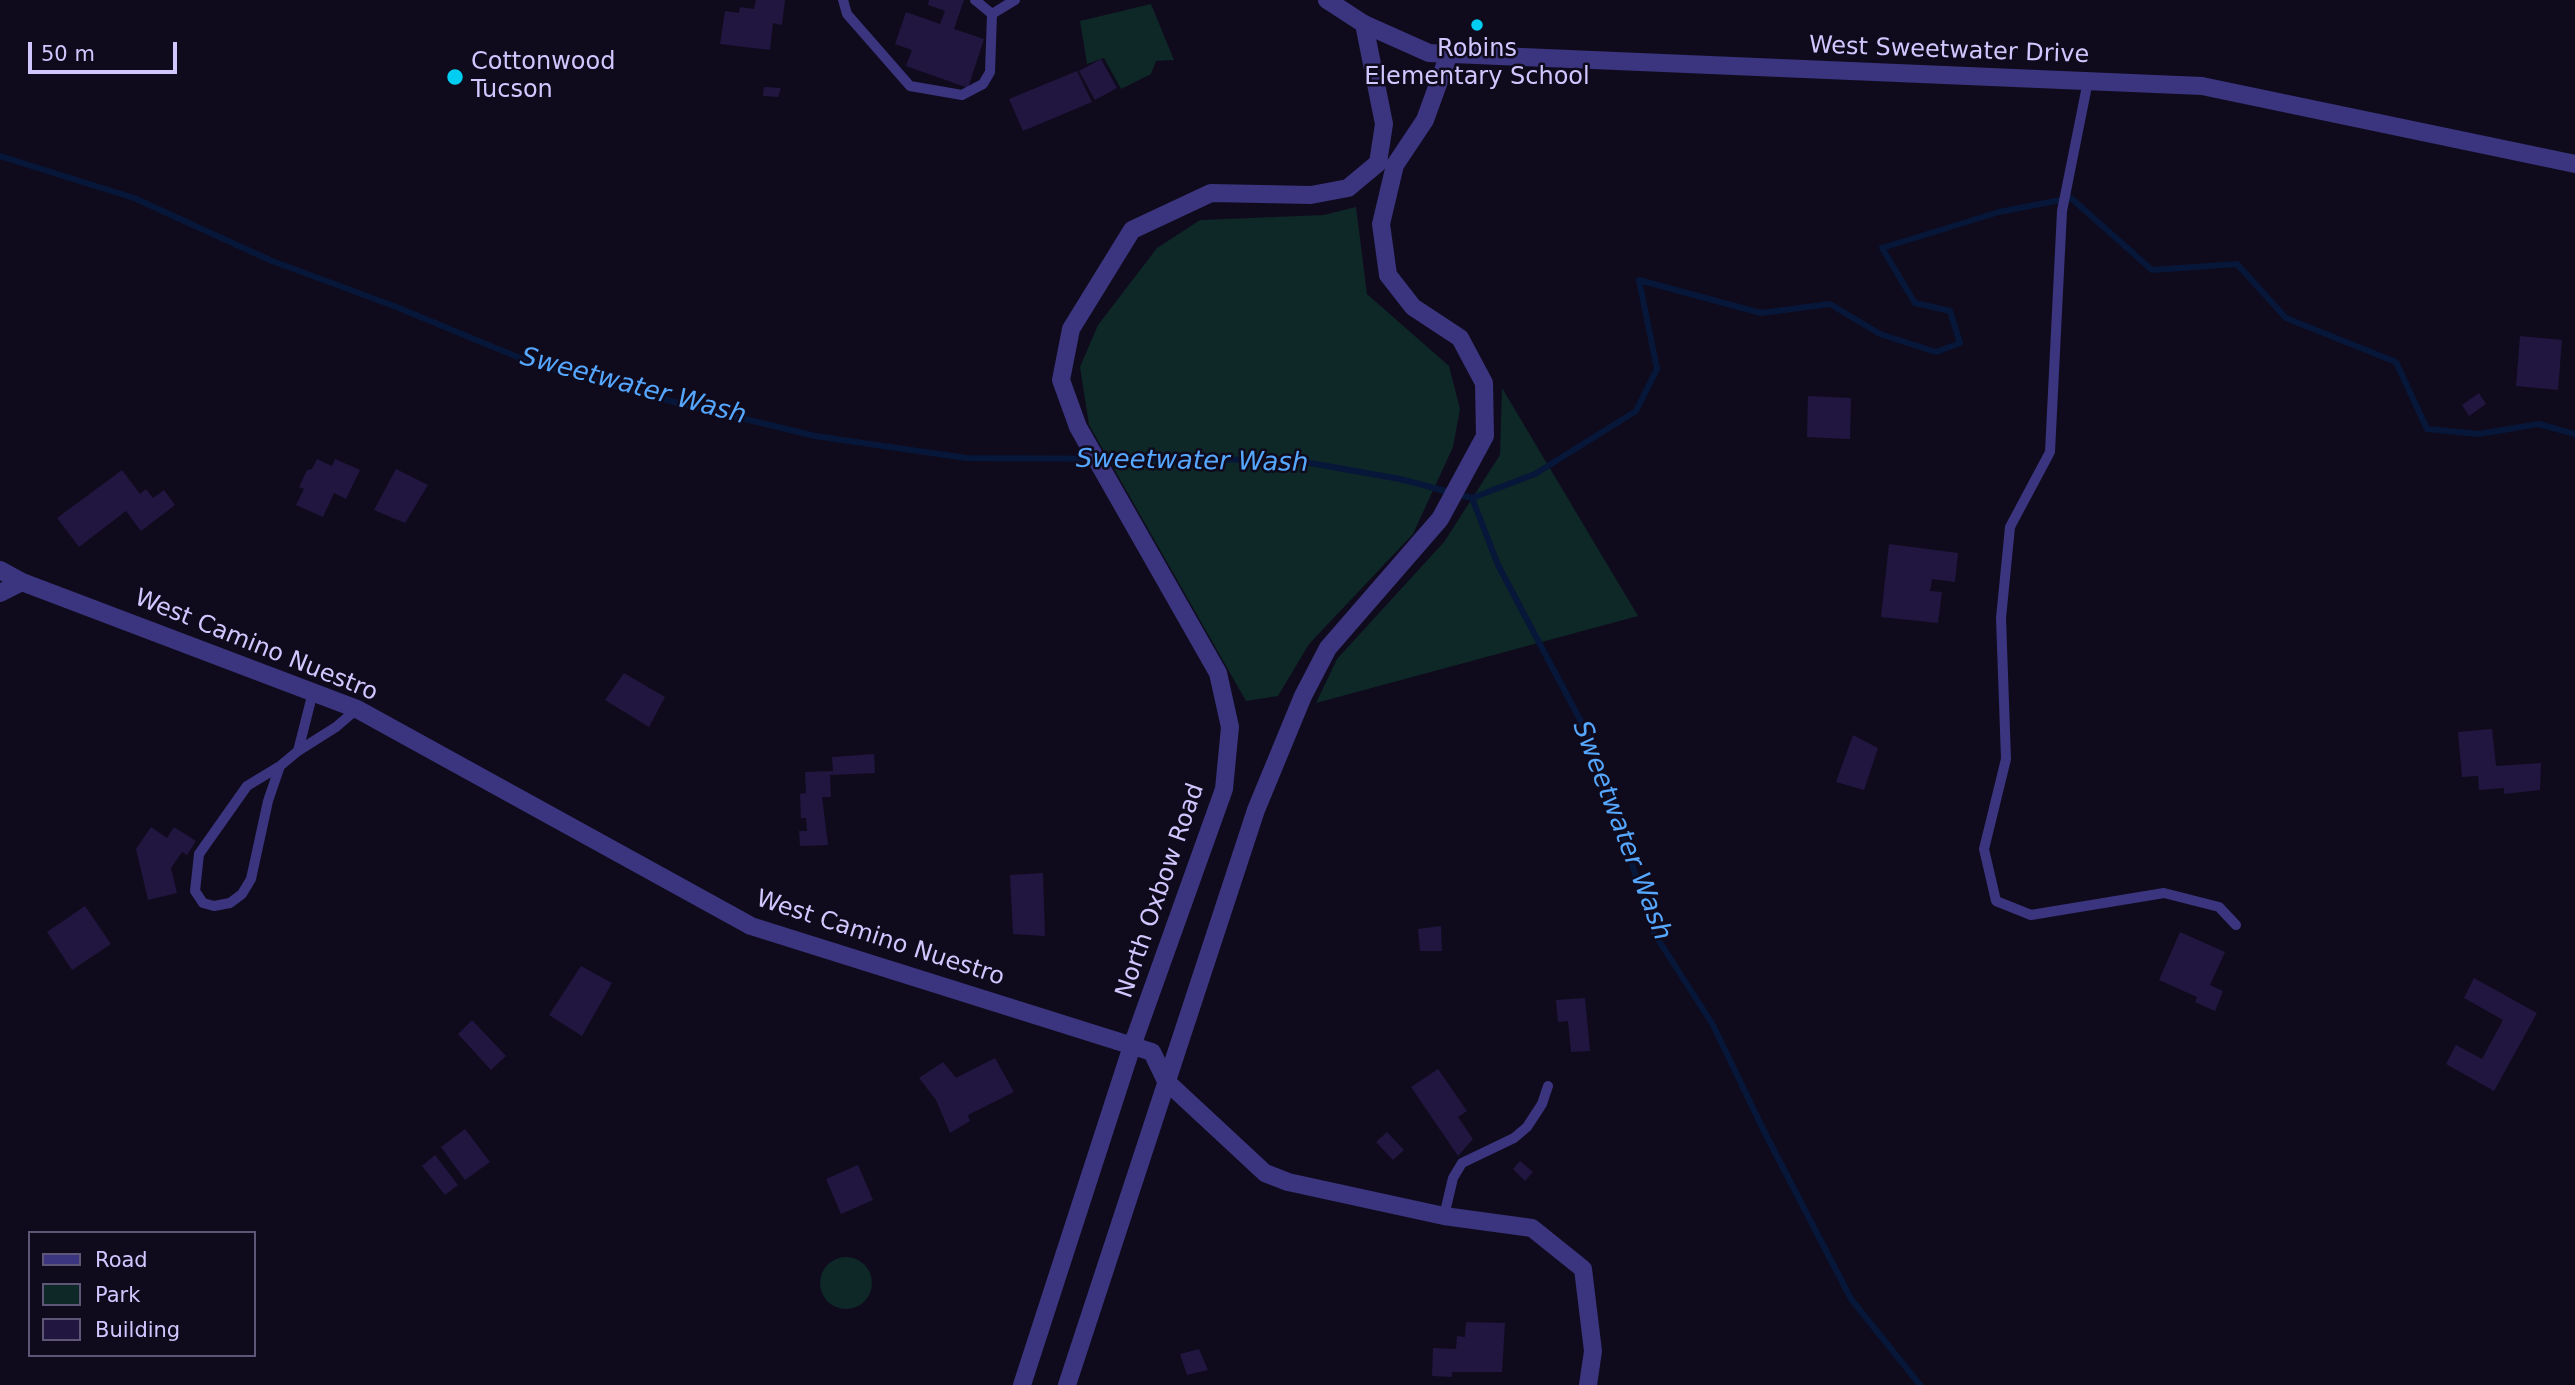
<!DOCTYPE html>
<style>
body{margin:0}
#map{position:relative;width:2575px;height:1385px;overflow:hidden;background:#0f0b1d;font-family:"DejaVu Sans",sans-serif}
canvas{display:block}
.legend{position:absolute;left:28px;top:1231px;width:228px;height:126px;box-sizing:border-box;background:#0f0b1d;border:2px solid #5d5677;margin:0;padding:9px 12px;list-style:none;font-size:21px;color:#d1c7ff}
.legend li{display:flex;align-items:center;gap:14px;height:35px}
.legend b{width:35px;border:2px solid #5d5677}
.scale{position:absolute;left:28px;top:42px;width:149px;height:32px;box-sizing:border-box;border:4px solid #d1c7ff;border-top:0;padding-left:9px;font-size:21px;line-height:24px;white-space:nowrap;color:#d1c7ff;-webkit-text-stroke:5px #0f0b1d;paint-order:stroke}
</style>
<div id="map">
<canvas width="2575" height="1385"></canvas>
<ul class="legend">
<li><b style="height:9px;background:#3b347e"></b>Road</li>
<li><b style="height:19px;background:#0e2727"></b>Park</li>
<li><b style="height:19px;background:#21163f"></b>Building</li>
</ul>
<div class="scale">50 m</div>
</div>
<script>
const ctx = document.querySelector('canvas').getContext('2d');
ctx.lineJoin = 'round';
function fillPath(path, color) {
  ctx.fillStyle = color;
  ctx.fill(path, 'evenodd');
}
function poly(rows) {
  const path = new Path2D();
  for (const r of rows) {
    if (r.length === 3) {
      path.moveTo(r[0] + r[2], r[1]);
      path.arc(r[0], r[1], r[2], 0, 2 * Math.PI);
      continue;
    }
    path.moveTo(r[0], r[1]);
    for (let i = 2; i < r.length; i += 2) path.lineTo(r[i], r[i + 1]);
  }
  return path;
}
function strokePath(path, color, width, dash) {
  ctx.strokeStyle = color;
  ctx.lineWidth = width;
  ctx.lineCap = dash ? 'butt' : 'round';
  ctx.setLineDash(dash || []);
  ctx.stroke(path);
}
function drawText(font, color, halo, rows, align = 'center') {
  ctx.font = font + ' "DejaVu Sans",sans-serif';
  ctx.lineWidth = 5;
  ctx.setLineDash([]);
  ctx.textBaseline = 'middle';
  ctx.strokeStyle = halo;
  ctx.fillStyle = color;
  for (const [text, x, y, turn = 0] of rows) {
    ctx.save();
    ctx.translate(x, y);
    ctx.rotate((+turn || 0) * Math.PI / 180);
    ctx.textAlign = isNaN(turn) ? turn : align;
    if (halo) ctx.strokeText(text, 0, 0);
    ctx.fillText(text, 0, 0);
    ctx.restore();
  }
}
fillPath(poly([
 [1151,4,1174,60,1156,61,1151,74,1121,89,1104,58,1087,64,1080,21],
 [1356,207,1367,294,1449,366,1460,409,1453,447,1413,534,1309,644,1278,696,1246,701,1089,425,1080,367,1098,325,1157,248,1200,220,1324,215],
 [1502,388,1638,616,1316,703,1337,659,1444,542,1500,455],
 [846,1283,26]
]), '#0e2727');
strokePath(poly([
 [0,156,134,198,272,261,394,306,532,363,654,397,815,436,966,458,1293,460,1400,479,1472,498,1498,565,1595,748,1654,933,1713,1025,1764,1131,1851,1299,1920,1385],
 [1472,498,1535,474,1636,411,1657,369,1639,280,1761,313,1830,304,1880,334,1936,352,1960,343,1950,311,1915,303,1882,248,1999,212,2071,198,2152,270,2237,264,2286,318,2396,362,2427,429,2479,434,2539,424,2575,434]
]), '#07173a', 6);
fillPath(poly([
 [756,0,785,0,782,25,773,23,770,50,720,44,725,11,739,13,740,7,754,9],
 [929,0,964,0,954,29,984,39,968,88,906,66,912,50,895,44,906,12,940,24,945,11,928,5],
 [1101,59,1117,88,1095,100,1079,71],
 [1077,71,1092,102,1023,131,1009,99],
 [764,87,781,88,778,97,763,96],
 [2520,336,2562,340,2558,390,2516,386],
 [2479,393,2486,404,2469,416,2462,405],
 [1808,396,1851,398,1850,439,1807,437],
 [317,459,332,466,335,459,360,470,346,499,334,493,323,517,296,505,304,489,299,487,307,470,312,469],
 [396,469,428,485,405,523,374,510],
 [122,470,140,494,146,489,153,498,164,490,175,505,141,531,126,511,79,547,57,518],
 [1889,544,1958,553,1955,582,1932,579,1930,591,1942,592,1938,623,1881,617],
 [624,673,665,697,649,727,605,700],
 [2492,729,2496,766,2541,763,2540,790,2504,794,2504,788,2479,790,2478,776,2462,777,2458,732],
 [1853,735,1878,748,1864,790,1836,782],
 [874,754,875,773,830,775,831,797,822,797,828,845,800,846,799,831,807,831,806,818,801,818,800,794,806,793,805,772,833,771,832,757],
 [151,827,167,838,174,827,196,841,187,855,182,852,171,868,177,893,148,900,136,849],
 [1043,873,1045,936,1013,934,1010,875],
 [85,906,111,944,72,970,47,932],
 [1441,926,1442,951,1420,951,1418,929],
 [2180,932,2225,952,2210,985,2223,991,2215,1011,2195,1002,2197,997,2159,980],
 [581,966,612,983,582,1036,549,1015],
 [2474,978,2537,1013,2494,1091,2446,1064,2456,1045,2482,1059,2503,1020,2464,998],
 [1585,998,1590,1051,1571,1052,1568,1021,1558,1022,1556,1000],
 [472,1020,506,1056,491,1070,458,1034],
 [995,1058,1014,1092,968,1115,970,1121,950,1133,936,1100,919,1078,943,1062,956,1078],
 [1438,1069,1467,1111,1458,1117,1473,1139,1458,1156,1411,1087],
 [465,1129,490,1162,465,1180,441,1147],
 [1387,1132,1404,1150,1393,1160,1376,1142],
 [435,1155,458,1185,445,1195,422,1166],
 [1520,1161,1533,1172,1525,1181,1513,1169],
 [858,1165,873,1200,841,1214,826,1179],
 [1466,1322,1505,1323,1502,1372,1452,1372,1452,1377,1432,1376,1433,1348,1456,1349,1457,1336,1465,1337],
 [1199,1349,1208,1370,1187,1375,1180,1354]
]), '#21163f');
strokePath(poly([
 [843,0,847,14,910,86,962,95,983,84,990,72,992,14],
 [975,0,992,14,1015,0],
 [2088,81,2062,211,2050,452,2010,527,2001,618,2006,759,1984,849,1996,901,2031,915,2164,893,2219,907,2236,925],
 [313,692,298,751,336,727,357,709],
 [280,766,247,786,199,854,195,891,203,903,214,906,230,903,242,894,251,879,268,801,280,766,298,751],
 [1444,1216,1453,1178,1462,1163,1514,1138,1527,1127,1542,1104,1548,1086]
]), '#3b347e', 10);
strokePath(poly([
 [0,570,22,582,357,709,751,926,1152,1052,1166,1081,1265,1173,1288,1182,1444,1216,1532,1228,1583,1269,1593,1351,1588,1385],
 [0,593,22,582],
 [1022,1385,1132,1046,1224,789,1230,727,1218,673,1078,427,1061,380,1071,329,1132,230,1211,193,1311,195,1348,188,1378,163,1384,124,1364,24],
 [1067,1385,1256,810,1303,696,1328,648,1440,519,1485,436,1484,383,1460,338,1413,307,1388,275,1381,224,1395,165,1425,120,1449,54]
]), '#3b347e', 18);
strokePath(poly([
 [1327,0,1364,24,1429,53,2202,86,2575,164]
]), '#3b347e', 18);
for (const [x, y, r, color] of [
 [1477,25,7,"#00cdf2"],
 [455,77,9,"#00cdf2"]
]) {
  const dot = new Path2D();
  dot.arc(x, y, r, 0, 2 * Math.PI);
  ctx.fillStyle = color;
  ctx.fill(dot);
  strokePath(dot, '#0f0b1d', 2.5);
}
drawText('24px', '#d1c7ff', '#0f0b1d', [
 ["Robins",1477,50],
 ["Elementary School",1477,78],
 ["Cottonwood",471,63,"left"],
 ["Tucson",471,91,"left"]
]);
drawText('24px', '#d1c7ff', '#0f0b1d', [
 ["West Sweetwater Drive",1949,51,2],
 ["West Camino Nuestro",256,646,22],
 ["North Oxbow Road",1161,891,-71],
 ["West Camino Nuestro",880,939,18]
]);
drawText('italic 26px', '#55a7ff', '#0f0b1d', [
 ["Sweetwater Wash",633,387,15],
 ["Sweetwater Wash",1192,462,1],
 ["Sweetwater Wash",1621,831,69]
]);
</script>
